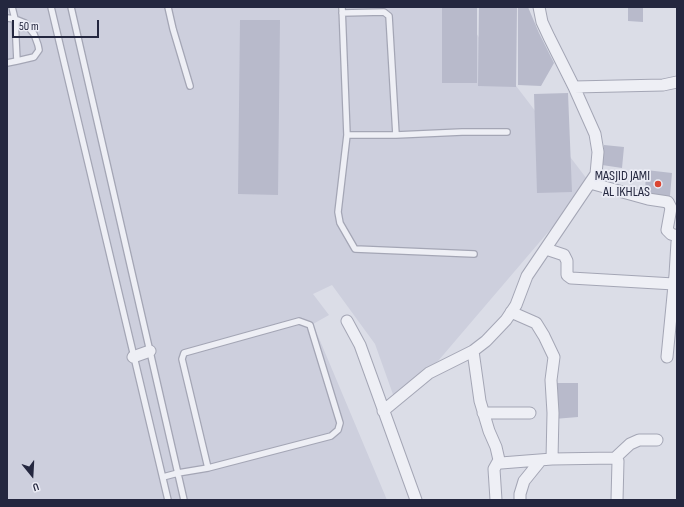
<!DOCTYPE html>
<style>
body{margin:0}
#map{position:relative;width:684px;height:507px;overflow:hidden;background:#dbdde7;font-family:"Sofia Sans Condensed",sans-serif}
canvas{display:block}
.frame{position:absolute;inset:0;border:8px solid #24273f;pointer-events:none}
.north{position:absolute;left:12px;top:455px;width:40px;height:40px;-webkit-text-stroke:3px #ebecf5;paint-order:stroke;rotate:162deg;font-size:11px;font-weight:700;line-height:16px;text-align:center;color:#24273f}
.north::after{content:'';display:block;margin:auto;width:14px;height:18px;background:#24273f;clip-path:polygon(50% 0,100% 100%,50% 72%,0 100%)}
.scale{position:absolute;left:12px;top:20px;width:87px;height:18px;box-sizing:border-box;border:2px solid #24273f;border-top:0;padding-left:5px;font-size:12px;line-height:14px;white-space:nowrap;color:#24273f;-webkit-text-stroke:3px #ebecf5;paint-order:stroke}
</style>
<div id="map">
<canvas width="684" height="507"></canvas>
<div class="frame"></div>
<div class="north">U</div>
<div class="scale">50 m</div>
</div>
<script>
const ctx = document.querySelector('canvas').getContext('2d');
ctx.lineJoin = 'round';
function fillPath(path, color) {
  ctx.fillStyle = color;
  ctx.fill(path, 'evenodd');
}
function poly(rows) {
  const path = new Path2D();
  for (const r of rows) {
    path.moveTo(r[0], r[1]);
    for (let i = 2; i < r.length; i += 2) path.lineTo(r[i], r[i + 1]);
  }
  return path;
}
function strokePath(path, color, width, dash) {
  ctx.strokeStyle = color;
  ctx.lineWidth = width;
  ctx.lineCap = dash ? 'butt' : 'round';
  ctx.setLineDash(dash || []);
  ctx.stroke(path);
}
function drawText(font, color, halo, rows, align = 'center') {
  ctx.font = font + ' "Sofia Sans Condensed",sans-serif';
  ctx.lineWidth = 3.5;
  ctx.setLineDash([]);
  ctx.textBaseline = 'middle';
  ctx.strokeStyle = halo;
  ctx.fillStyle = color;
  for (const [text, x, y, turn = 0] of rows) {
    ctx.save();
    ctx.translate(x, y);
    ctx.rotate((+turn || 0) * Math.PI / 180);
    ctx.textAlign = isNaN(turn) ? turn : align;
    if (halo) ctx.strokeText(text, 0, 0);
    ctx.fillText(text, 0, 0);
    ctx.restore();
  }
}
fillPath(poly([
 [7,7,456,7,590,183,421,381,395,400,375,344,332,285,313,294,329,315,313,324,387,500,7,500]
]), '#cdcfdd');
fillPath(poly([
 [442,7,477,7,477,83,442,83],
 [479,7,517,7,516,87,478,86],
 [518,7,528,7,539,33,554,63,541,86,518,85],
 [628,7,643,7,643,22,628,21],
 [240,20,280,20,278,195,238,194],
 [568,93,572,192,537,193,534,94],
 [604,145,624,147,622,168,602,165],
 [646,170,672,173,670,196,645,195],
 [552,383,578,383,578,417,554,419]
]), '#b8bacb');
const lane = poly([
 [51,7,168,500],
 [71,7,184,500],
 [168,7,173,29,190,86],
 [342,7,347,135,338,212,340,223,355,249,474,254],
 [342,13,384,12,389,16,396,135],
 [7,18,15,19,25,23,34,34,38,45,39,50,34,57,17,61],
 [7,63,17,61,15,19,12,7],
 [347,135,396,135,462,132,507,132],
 [163,477,178,473,208,468,331,436,338,430,340,423,310,325,299,321,184,353,182,359,208,468]
]);
const street = poly([
 [574,87,663,85,677,82],
 [590,183,648,199,668,202,671,208,667,230,671,234,677,236],
 [546,249,564,255,567,261,567,275,571,278,674,284],
 [511,312,536,323,544,336,554,357,551,380,553,413,552,459],
 [347,321,360,345,416,500],
 [473,351,480,401,489,431,496,447,499,460,501,463,552,459,615,458,630,444,639,440,657,440],
 [133,357,150,351],
 [667,357,675,275,677,242],
 [383,411,429,373,473,351,486,341,506,320,516,305,527,276,596,174,598,152,595,134,574,87,549,37,542,22,539,7],
 [483,413,530,413],
 [615,458,618,461,617,500],
 [496,500,494,469,499,460],
 [520,500,520,494,524,481,541,460]
]);
strokePath(lane, '#a4a6b5', 8);
strokePath(street, '#a4a6b5', 13);
strokePath(lane, '#eeeff5', 5.5);
strokePath(street, '#eeeff5', 11);
for (const [x, y, r, color] of [
 [658,184,4,"#db4532"]
]) {
  const dot = new Path2D();
  dot.arc(x, y, r, 0, 2 * Math.PI);
  ctx.fillStyle = color;
  ctx.fill(dot);
  strokePath(dot, '#ebecf5', 1.5);
}
drawText('14px', '#24273f', '#ebecf5', [
 ["MASJID JAMI",650,176],
 ["AL IKHLAS",650,192]
], 'right');
</script>
